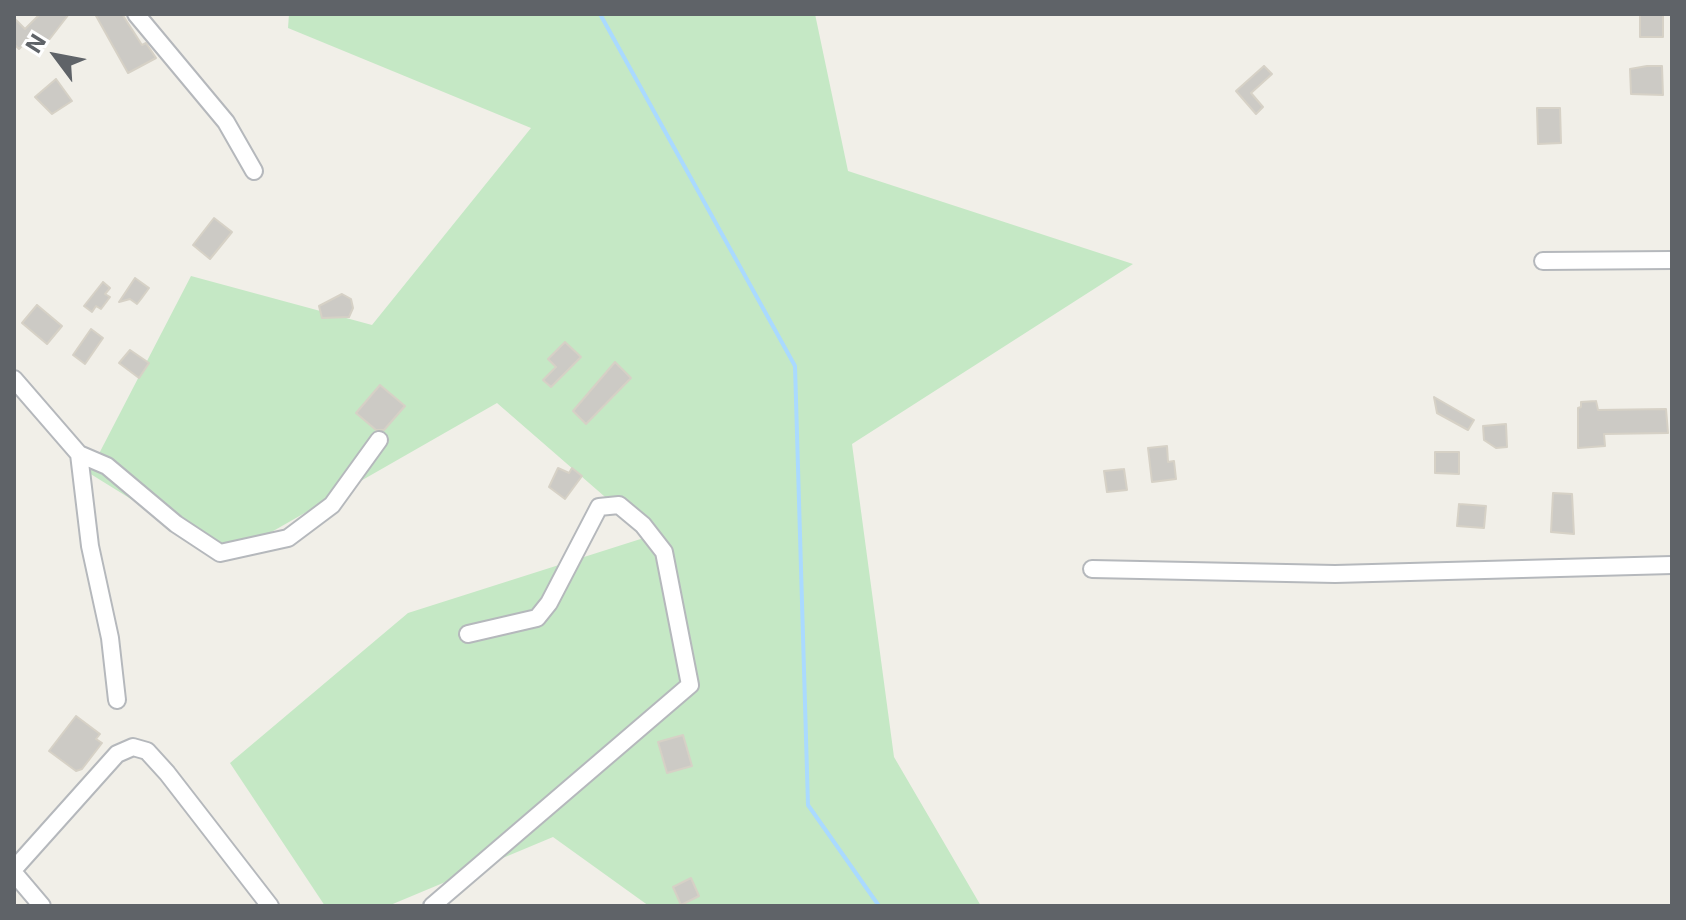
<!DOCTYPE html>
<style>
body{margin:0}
#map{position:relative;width:1686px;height:920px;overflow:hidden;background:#f1efe8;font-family:Inter,sans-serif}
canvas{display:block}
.frame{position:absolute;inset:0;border:16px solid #5f6368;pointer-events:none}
.north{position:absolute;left:16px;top:16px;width:80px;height:80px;-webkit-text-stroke:6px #fff;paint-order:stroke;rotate:302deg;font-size:22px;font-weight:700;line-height:32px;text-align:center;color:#5f6368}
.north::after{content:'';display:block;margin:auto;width:28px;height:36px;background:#5f6368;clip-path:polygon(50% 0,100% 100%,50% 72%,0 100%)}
</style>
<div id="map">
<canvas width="1686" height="920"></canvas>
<div class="frame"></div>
<div class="north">N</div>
</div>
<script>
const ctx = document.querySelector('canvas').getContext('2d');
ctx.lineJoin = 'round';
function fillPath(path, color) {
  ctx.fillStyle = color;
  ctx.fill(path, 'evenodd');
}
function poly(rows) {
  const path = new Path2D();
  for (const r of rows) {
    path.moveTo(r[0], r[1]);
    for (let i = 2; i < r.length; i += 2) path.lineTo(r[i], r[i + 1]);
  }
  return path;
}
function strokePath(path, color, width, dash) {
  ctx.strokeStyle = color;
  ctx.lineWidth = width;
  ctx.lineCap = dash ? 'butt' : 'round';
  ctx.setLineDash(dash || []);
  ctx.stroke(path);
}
fillPath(poly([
 [289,14,815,14,848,171,1133,264,852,444,894,757,981,906,649,906,553,837,388,906,325,906,230,763,408,613,650,536,497,403,226,558,89,473,191,276,372,325,531,128,288,28]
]), '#c5e8c5');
strokePath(poly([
 [600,14,795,366,808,805,879,906]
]), '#aadaff', 4);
const building = poly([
 [40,14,69,14,45,45,34,34,19,49,14,44,14,18,25,29,40,14],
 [95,14,122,14,142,45,146,43,156,58,128,73,95,14],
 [1640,14,1663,14,1663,37,1640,37,1640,14],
 [1264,66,1272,74,1251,93,1263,107,1256,114,1236,91,1264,66],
 [1647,66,1662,66,1663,95,1631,94,1630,69,1647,66],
 [56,79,72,101,52,114,35,97,56,79],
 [1537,108,1560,108,1561,143,1538,144,1537,108],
 [214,218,232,232,210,259,193,245,214,218],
 [135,278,149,288,141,299,137,304,130,299,119,302,135,278],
 [103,282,110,288,105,294,110,297,101,309,96,306,92,312,84,306,103,282],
 [342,294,351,299,353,308,349,317,322,318,319,306,342,294],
 [37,305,62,326,47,344,22,323,37,305],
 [91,329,103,338,85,364,73,355,91,329],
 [565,342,581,357,551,387,543,380,556,367,548,359,565,342],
 [130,350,149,363,139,378,119,363,130,350],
 [615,362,631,378,586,424,573,411,615,362],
 [380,385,405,406,384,430,376,430,356,413,380,385],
 [1434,397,1474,420,1468,430,1437,413,1434,397],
 [1596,401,1598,410,1666,409,1668,433,1604,434,1605,446,1578,448,1578,408,1581,407,1581,402,1596,401],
 [1506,424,1507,447,1496,448,1484,440,1483,426,1506,424],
 [1167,446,1168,462,1174,461,1176,479,1152,482,1148,448,1167,446],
 [1435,452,1459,452,1459,474,1435,473,1435,452],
 [558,468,569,473,572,468,582,476,565,499,549,487,558,468],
 [1124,469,1127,490,1107,492,1104,471,1124,469],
 [1553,493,1572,494,1574,534,1551,532,1553,493],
 [1459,504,1486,506,1484,528,1457,526,1459,504],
 [76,716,100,734,96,739,102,743,82,769,76,771,49,751,76,716],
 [683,735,692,766,667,773,658,742,683,735],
 [691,878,699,896,681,905,673,887,691,878]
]);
fillPath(building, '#cccac5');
strokePath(building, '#d6d1c6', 2);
const minor = poly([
 [136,14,226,122,254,171],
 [1543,261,1672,260],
 [14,379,79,454,90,546,110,638,117,700],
 [79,454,107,466,176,524,220,553,288,538,332,505,379,440],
 [1092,569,1335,574,1672,565],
 [14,869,117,754,133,747,147,751,167,773,270,906],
 [14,873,42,906],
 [432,906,690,685,664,552,643,525,619,505,599,507,549,603,537,618,468,634]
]);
strokePath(minor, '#b5b8bc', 20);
strokePath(minor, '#fff', 16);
</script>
